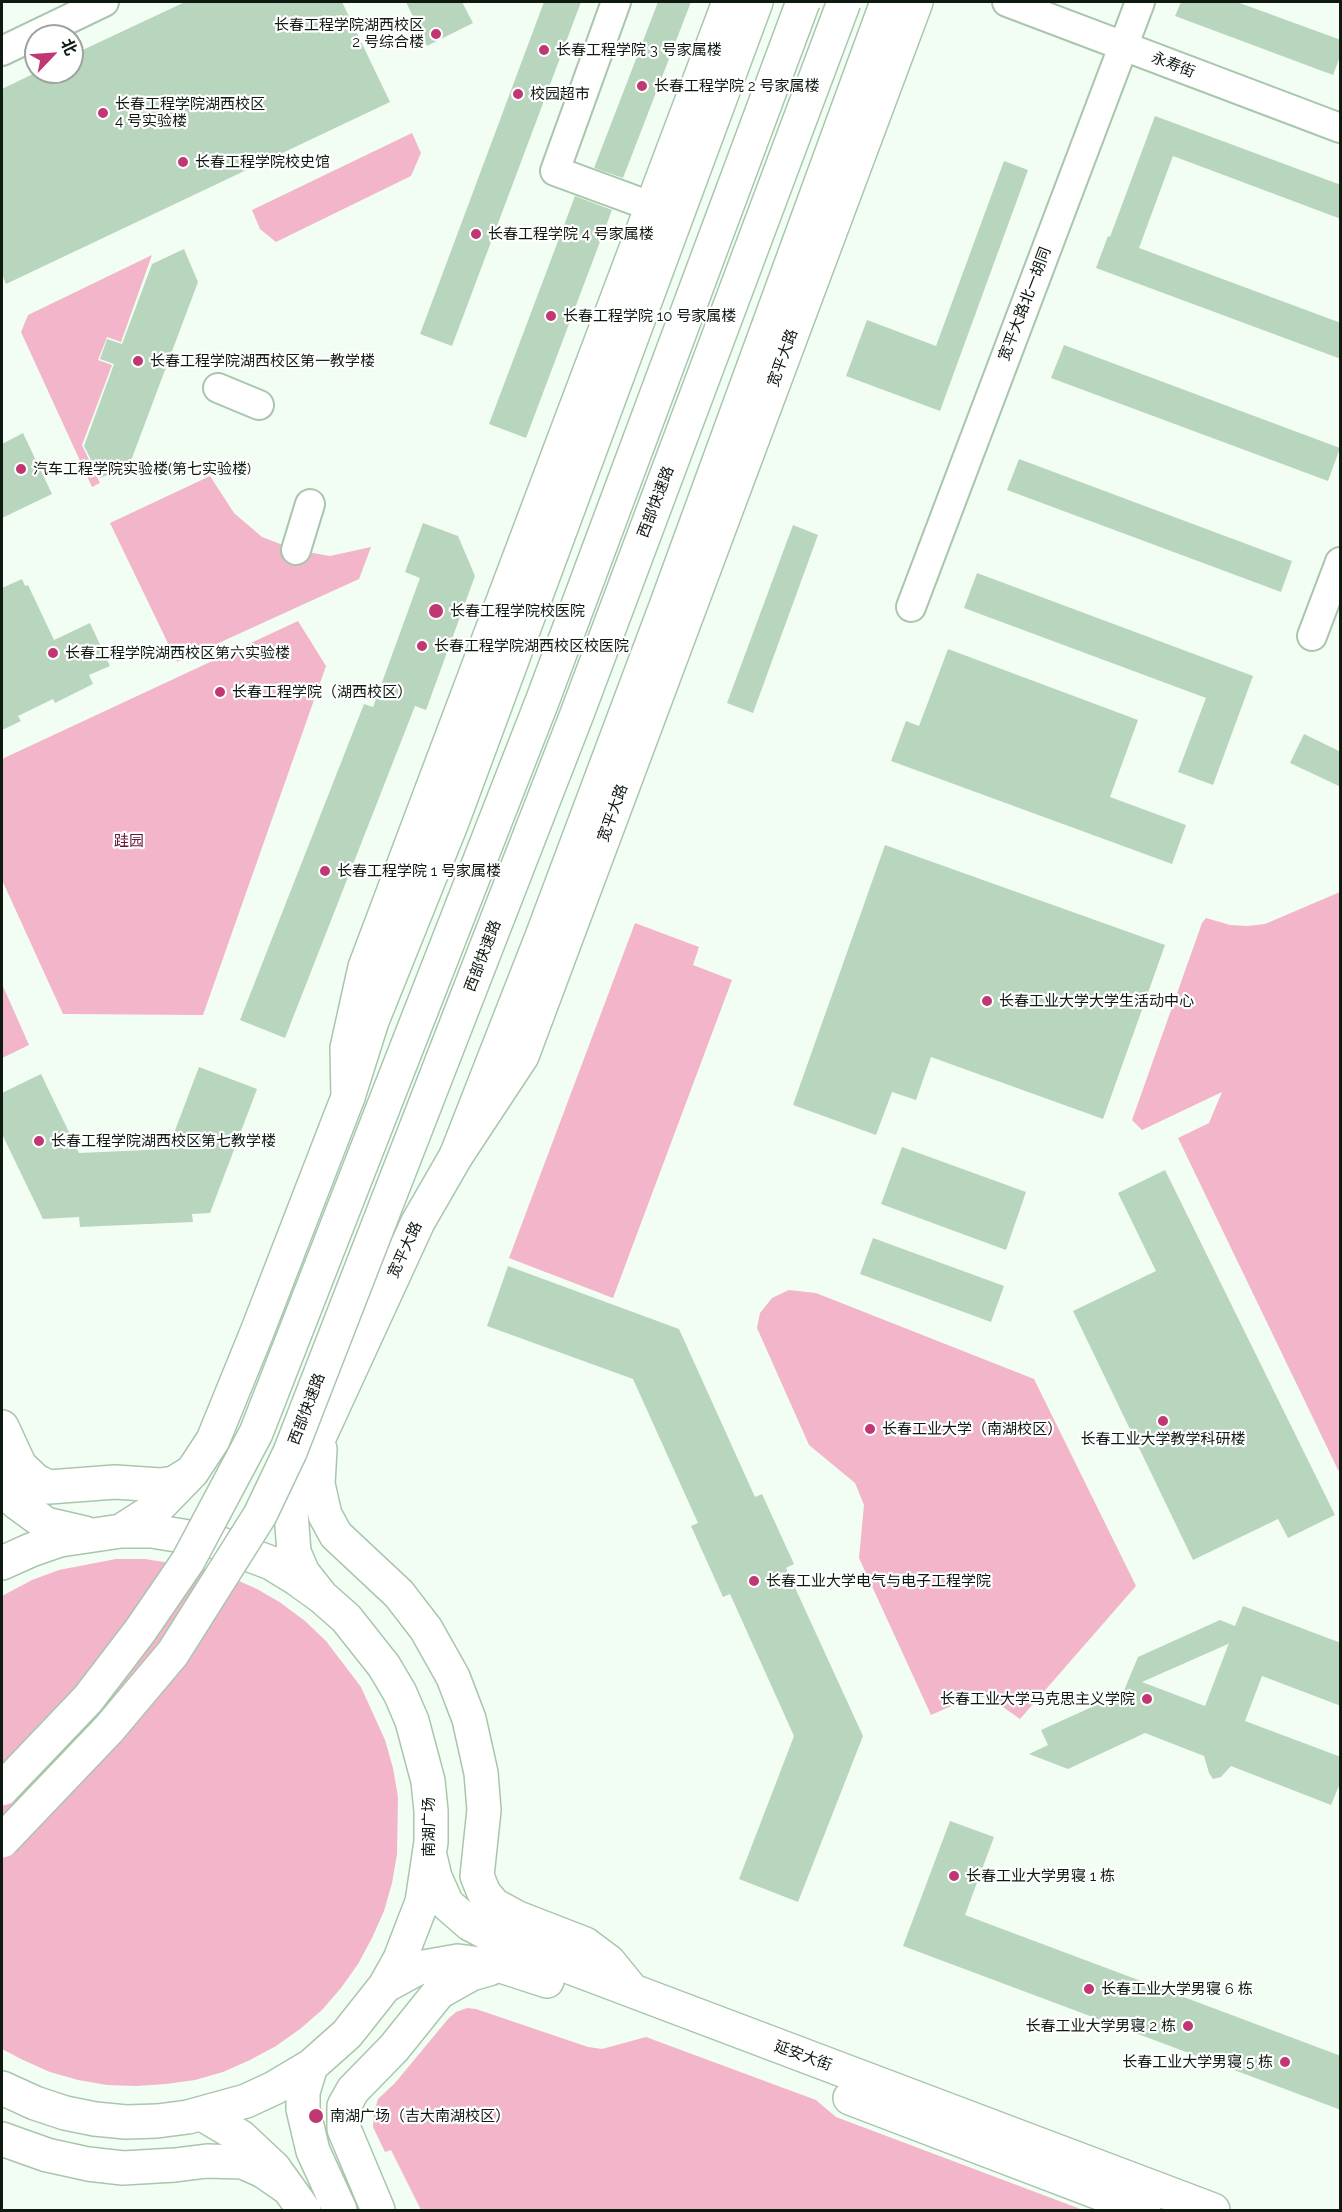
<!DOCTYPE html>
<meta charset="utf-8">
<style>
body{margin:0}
#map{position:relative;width:1342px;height:2212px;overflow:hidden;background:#f2fef3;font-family:Raleway,"Noto Sans SC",sans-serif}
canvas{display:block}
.frame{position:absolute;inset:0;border:3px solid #0e1910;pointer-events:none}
.north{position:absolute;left:24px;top:24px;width:60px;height:60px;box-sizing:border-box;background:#fff;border:2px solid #9fa39f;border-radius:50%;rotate:65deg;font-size:16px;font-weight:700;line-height:24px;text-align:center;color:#0e1910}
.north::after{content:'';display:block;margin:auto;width:21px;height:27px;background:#c03773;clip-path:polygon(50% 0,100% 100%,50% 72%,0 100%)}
</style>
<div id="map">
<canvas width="1342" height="2212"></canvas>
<div class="frame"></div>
<div class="north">北</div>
</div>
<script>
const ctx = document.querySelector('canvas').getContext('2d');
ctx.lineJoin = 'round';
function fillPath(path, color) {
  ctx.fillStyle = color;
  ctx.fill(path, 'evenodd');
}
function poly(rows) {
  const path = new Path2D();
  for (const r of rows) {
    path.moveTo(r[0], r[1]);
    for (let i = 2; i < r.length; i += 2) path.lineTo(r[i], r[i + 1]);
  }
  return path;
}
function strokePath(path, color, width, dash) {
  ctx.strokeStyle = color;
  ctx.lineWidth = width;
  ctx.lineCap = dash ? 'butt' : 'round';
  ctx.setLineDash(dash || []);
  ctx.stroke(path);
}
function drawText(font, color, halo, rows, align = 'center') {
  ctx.font = font + ' Raleway,"Noto Sans SC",sans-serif';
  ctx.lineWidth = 4.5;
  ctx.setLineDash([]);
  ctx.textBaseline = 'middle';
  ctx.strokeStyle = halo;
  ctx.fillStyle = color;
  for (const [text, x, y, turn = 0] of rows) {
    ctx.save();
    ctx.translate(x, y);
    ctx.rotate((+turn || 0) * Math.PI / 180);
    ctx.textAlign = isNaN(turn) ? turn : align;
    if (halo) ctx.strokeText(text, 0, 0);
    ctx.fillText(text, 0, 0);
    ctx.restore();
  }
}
fillPath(poly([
 [412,133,421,153,411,176,276,242,260,229,252,210],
 [152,255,121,342,107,337,98,360,112,365,82,445,100,483,92,487,21,332,28,315],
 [210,476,234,513,262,537,296,550,330,556,371,547,359,579,177,662,110,523],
 [298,621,326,666,203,1015,63,1014,2,880,2,759],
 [1340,892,1340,1474,1178,1138,1209,1123,1222,1092,1142,1130,1132,1120,1202,923,1206,918,1230,925,1247,926,1265,924],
 [635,923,699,947,693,965,732,980,613,1298,509,1258],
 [2,984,29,1045,2,1058],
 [789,1290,816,1293,1034,1379,1136,1586,1020,1719,990,1698,974,1696,931,1715,859,1558,864,1505,855,1483,809,1445,757,1328,760,1313,772,1298],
 [116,1559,145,1559,202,1568,230,1577,257,1589,281,1603,305,1621,326,1641,361,1687,385,1740,393,1768,398,1797,397,1854,392,1883,384,1911,372,1938,358,1964,341,1988,322,2010,300,2029,276,2046,250,2060,223,2072,195,2080,166,2084,136,2086,107,2085,78,2080,50,2072,23,2060,2,2049,2,1596,32,1580,59,1570],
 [467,2008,476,2009,588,2047,602,2049,646,2037,816,2100,836,2117,1083,2210,421,2210,391,2150,385,2152,373,2127,374,2113,378,2099,395,2083,448,2019,456,2012]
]), '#f3b5c9');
fillPath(poly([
 [185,2,342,2,390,102,6,284,2,274,2,89,37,72,72,72,72,55],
 [406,2,462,2,473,23,427,46],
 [544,2,581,2,452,346,420,334],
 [658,2,691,2,623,178,594,168],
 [1181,2,1237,2,1341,40,1341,54,1333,75,1175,16],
 [1155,116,1341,185,1341,219,1173,156,1139,248,1341,323,1341,359,1096,268,1108,236,1110,237],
 [1004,161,1028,170,940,411,846,376,867,320,936,346],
 [575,196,612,210,526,438,489,424],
 [184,249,198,282,129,466,100,478,84,446,114,364,100,359,107,339,122,344,152,264],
 [1064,345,1340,448,1328,481,1051,378],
 [23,433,52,494,2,518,2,444],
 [1019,459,1292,561,1281,592,1007,490],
 [423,523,458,536,475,576,426,710,415,706,285,1038,240,1020,364,704,373,707,420,578,405,572],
 [793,525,818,535,753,713,727,703],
 [977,573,1253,676,1213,785,1178,772,1206,698,964,608],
 [22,579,25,586,28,585,54,640,90,623,110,666,89,675,93,684,55,703,53,699,18,716,21,721,2,730,2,588],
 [948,649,1138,720,1110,797,1186,825,1172,864,891,761,906,721,919,726],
 [1304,734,1341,752,1341,787,1290,763],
 [885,845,1165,945,1103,1119,931,1057,916,1100,892,1092,876,1135,793,1105],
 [199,1067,257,1089,210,1213,192,1214,193,1222,80,1227,79,1217,43,1219,2,1134,2,1093,41,1074,79,1153,168,1149],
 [902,1147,1026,1192,1006,1250,881,1204],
 [1165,1170,1335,1515,1288,1538,1278,1519,1193,1560,1073,1311,1156,1271,1118,1193],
 [873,1238,1004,1286,991,1322,860,1274],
 [508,1266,679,1329,755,1497,762,1494,794,1564,786,1568,863,1736,798,1902,739,1879,794,1736,730,1594,723,1597,691,1526,698,1523,633,1379,487,1326],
 [1243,1606,1341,1643,1341,1706,1262,1676,1245,1721,1341,1757,1341,1781,1331,1805,1231,1766,1221,1777,1213,1779,1209,1773,1204,1756,1145,1733,1068,1769,1029,1754,1048,1745,1041,1730,1123,1693,1138,1657,1220,1620,1235,1626],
 [1229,1643,1205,1706,1142,1682,1228,1644],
 [950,1821,994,1837,965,1915,1341,2056,1341,2110,903,1946]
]), '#b8d6bd');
const minor = poly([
 [616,2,555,171,634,200],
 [1007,2,1340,128],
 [2,51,104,2],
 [218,388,259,405],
 [296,550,310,504],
 [911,607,1140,2],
 [1312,636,1340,562]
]);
const major = poly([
 [2,1427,20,1466,36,1481,49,1487,115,1482,160,1485,174,1483,190,1473],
 [320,1449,318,1484,325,1515,336,1535,399,1594,426,1629,453,1677,469,1719,481,1773,484,1810,477,1876,484,1893,494,1905,518,1918,585,1944,609,1962,631,1989],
 [2,1484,16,1502,46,1524,85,1533],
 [121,1531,157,1508,192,1472,213,1440,257,1332,348,1097,347,1048,365,967,729,2],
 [2,1563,31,1550,60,1540,121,1531,152,1531,213,1541,271,1563,297,1579,322,1597,346,1618,384,1666,400,1693,412,1721,428,1781,431,1811,431,1842,422,1902,400,1959,385,1986,347,2034,311,2066,274,2088,246,2101,188,2117,157,2121,126,2122,95,2119,65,2113,35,2103,2,2088],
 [322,1597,303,1573,294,1552,291,1513,300,1479,418,1222,456,1156,522,1056,916,2],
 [431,1860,435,1877,447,1904,470,1924,506,1943,1213,2210],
 [385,1986,418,1968,458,1961,504,1967,547,1981],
 [311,2066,303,2092,303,2109,313,2151,340,2210],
 [850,2098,1144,2210],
 [202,2114,241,2137,274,2168,304,2210],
 [2,2139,47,2155,88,2164,123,2168,175,2165,207,2161,243,2162,263,2171,289,2189],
 [378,2210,344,2129,344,2106,353,2090,394,2048,439,1992,471,1974,489,1969]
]);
const highway = poly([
 [348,1097,372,1021,452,822,756,2],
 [456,1156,541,939,666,606,887,2]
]);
strokePath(minor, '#a9c6ad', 32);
strokePath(major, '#a9c6ad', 36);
strokePath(highway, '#a9c6ad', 36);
strokePath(minor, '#fff', 28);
strokePath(major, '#fff', 33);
strokePath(highway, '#fff', 33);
const highwayBridge = poly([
 [2,1789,88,1699,140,1631,188,1561,256,1433,543,699,803,2],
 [2,1841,109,1729,173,1653,260,1515,290,1452,577,714,844,2]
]);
strokePath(highwayBridge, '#a9c6ad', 36, []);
strokePath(highwayBridge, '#fff', 33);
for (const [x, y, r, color] of [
 [436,34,6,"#c03773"],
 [544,50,6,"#c03773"],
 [642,86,6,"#c03773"],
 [518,94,6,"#c03773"],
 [103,113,6,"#c03773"],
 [183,162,6,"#c03773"],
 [476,234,6,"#c03773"],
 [551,316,6,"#c03773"],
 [138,361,6,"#c03773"],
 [21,469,6,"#c03773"],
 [436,611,8,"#c03773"],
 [422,646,6,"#c03773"],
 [53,653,6,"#c03773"],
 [220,692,6,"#c03773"],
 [325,871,6,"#c03773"],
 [987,1001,6,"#c03773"],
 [39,1141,6,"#c03773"],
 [1163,1421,6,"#c03773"],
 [870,1429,6,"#c03773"],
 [754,1581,6,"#c03773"],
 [1147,1699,6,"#c03773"],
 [954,1876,6,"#c03773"],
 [1089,1989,6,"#c03773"],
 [1188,2026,6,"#c03773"],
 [1285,2062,6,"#c03773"],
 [316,2116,8,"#c03773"]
]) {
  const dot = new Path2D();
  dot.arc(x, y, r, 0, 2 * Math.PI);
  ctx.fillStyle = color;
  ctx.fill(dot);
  strokePath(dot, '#fff', 2);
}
drawText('15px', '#0e1910', '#fff', [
 ["长春工程学院湖西校区",424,25,"right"],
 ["2 号综合楼",424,42,"right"],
 ["长春工程学院 3 号家属楼",556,50],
 ["长春工程学院 2 号家属楼",654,86],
 ["校园超市",530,94],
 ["长春工程学院湖西校区",115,104],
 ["4 号实验楼",115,121],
 ["长春工程学院校史馆",195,162],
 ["长春工程学院 4 号家属楼",488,234],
 ["长春工程学院 10 号家属楼",563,316],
 ["长春工程学院湖西校区第一教学楼",150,361],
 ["汽车工程学院实验楼(第七实验楼)",33,469],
 ["长春工程学院校医院",450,611],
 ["长春工程学院湖西校区校医院",434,646],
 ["长春工程学院湖西校区第六实验楼",65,653],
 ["长春工程学院（湖西校区）",232,692],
 ["长春工程学院 1 号家属楼",337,871],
 ["长春工业大学大学生活动中心",999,1001],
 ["长春工程学院湖西校区第七教学楼",51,1141],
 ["长春工业大学（南湖校区）",882,1429],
 ["长春工业大学教学科研楼",1163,1439,"center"],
 ["长春工业大学电气与电子工程学院",766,1581],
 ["长春工业大学马克思主义学院",1135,1699,"right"],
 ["长春工业大学男寝 1 栋",966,1876],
 ["长春工业大学男寝 6 栋",1101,1989],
 ["长春工业大学男寝 2 栋",1176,2026,"right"],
 ["长春工业大学男寝 5 栋",1273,2062,"right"],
 ["南湖广场（吉大南湖校区）",330,2116]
], 'left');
drawText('15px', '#0e1910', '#fff', [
 ["永寿街",1173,65,21],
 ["宽平大路北一胡同",1025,304,-69],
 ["宽平大路",783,358,-70],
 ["西部快速路",656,502,-69],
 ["宽平大路",613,813,-70],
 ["西部快速路",483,956,-69],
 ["宽平大路",405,1250,-65],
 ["西部快速路",307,1409,-69],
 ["南湖广场",429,1827,-90],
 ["延安大街",803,2056,20]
]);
drawText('15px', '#6c123c', '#fff', [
 ["跬园",129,841]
]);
</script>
